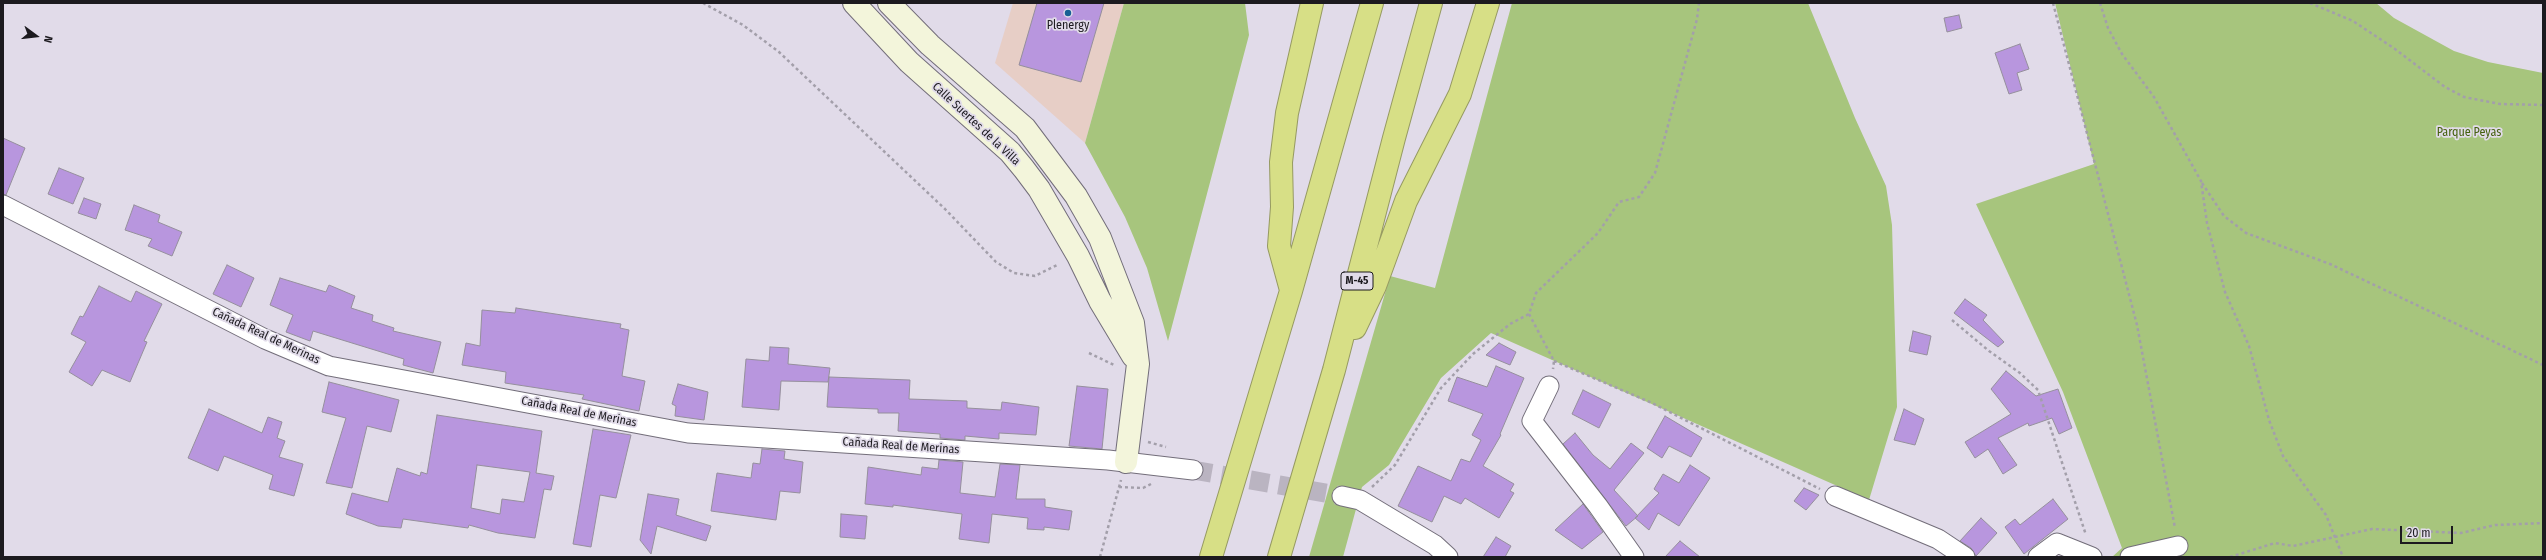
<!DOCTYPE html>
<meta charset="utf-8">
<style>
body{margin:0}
#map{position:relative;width:2546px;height:560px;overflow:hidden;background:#e1dbe9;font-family:"Fira Sans Condensed",sans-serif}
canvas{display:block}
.frame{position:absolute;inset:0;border:4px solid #1c1a1f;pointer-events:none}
.north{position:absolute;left:16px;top:16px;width:40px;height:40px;-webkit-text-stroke:3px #e1dbe9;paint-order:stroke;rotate:105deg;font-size:11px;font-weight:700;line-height:16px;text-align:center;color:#1c1a1f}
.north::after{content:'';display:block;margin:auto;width:14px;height:18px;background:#1c1a1f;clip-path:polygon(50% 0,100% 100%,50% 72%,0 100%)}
.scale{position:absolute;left:2400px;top:526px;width:53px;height:18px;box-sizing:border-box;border:2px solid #1c1a1f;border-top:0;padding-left:5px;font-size:12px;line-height:14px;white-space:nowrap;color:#1c1a1f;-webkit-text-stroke:3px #e1dbe9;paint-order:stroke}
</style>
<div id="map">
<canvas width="2546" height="560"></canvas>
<div class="frame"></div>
<div class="north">N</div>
<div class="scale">20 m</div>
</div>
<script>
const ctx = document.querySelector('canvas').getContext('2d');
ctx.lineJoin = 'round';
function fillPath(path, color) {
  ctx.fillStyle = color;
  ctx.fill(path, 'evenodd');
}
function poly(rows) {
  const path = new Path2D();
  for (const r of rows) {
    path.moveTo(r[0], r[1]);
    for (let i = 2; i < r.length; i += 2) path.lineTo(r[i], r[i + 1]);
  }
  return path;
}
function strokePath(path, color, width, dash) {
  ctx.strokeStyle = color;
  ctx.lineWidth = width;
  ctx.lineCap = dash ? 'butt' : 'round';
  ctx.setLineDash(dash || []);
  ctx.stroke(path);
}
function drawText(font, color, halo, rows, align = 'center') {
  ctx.font = font + ' "Fira Sans Condensed",sans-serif';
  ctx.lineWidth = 3.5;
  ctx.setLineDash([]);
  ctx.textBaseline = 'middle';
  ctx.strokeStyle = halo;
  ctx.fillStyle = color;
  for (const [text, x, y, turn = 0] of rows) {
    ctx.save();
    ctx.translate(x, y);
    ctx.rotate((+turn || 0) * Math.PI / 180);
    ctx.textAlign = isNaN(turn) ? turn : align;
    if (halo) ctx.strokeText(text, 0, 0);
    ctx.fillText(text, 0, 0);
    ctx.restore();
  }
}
fillPath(poly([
 [1013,3,1124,3,1085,143,995,63]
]), '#e7cec6');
fillPath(poly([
 [1124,3,1245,3,1249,35,1168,341,1147,268,1125,217,1085,143],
 [1512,3,1808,3,1855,118,1886,186,1892,225,1897,407,1869,500,1491,333,1441,378,1389,465,1362,487,1343,557,1309,557,1390,276,1435,288],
 [2055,3,2376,3,2394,18,2454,51,2488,62,2543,73,2543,557,2112,557,2122,548,2063,392,1976,204,2094,164]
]), '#a7c57d');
const building = poly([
 [1037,3,1104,3,1081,82,1019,65,1037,3],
 [1959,15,1962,28,1947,32,1944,18,1959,15],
 [2020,44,2029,69,2017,73,2022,90,2009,94,1995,53,2020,44],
 [3,138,25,148,6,195,3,194,3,138],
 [59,168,84,178,73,204,48,194,59,168],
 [84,198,101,204,96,219,78,213,84,198],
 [134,205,160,215,158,222,182,232,172,256,148,246,152,239,125,230,134,205],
 [227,265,254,278,241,307,213,294,227,265],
 [280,278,326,292,329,285,355,296,351,308,373,315,372,321,394,328,393,331,441,342,433,373,403,365,404,359,313,331,310,341,286,332,293,315,270,305,280,278],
 [99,286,131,302,136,291,162,304,144,341,147,342,130,382,102,370,92,386,69,372,86,342,71,334,80,316,83,317,99,286],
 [1965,299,1987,315,1983,320,2004,342,1998,347,1954,313,1965,299],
 [516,308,621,324,620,328,629,330,622,376,645,381,639,411,582,399,584,395,505,383,506,372,462,365,466,343,480,346,482,310,515,313,516,308],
 [1913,331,1931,336,1927,355,1909,351,1913,331],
 [1499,343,1516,352,1510,365,1486,355,1499,343],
 [770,347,789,348,788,364,830,368,828,382,781,381,779,410,742,407,746,359,769,361,770,347],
 [1496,366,1524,378,1500,434,1501,435,1483,466,1514,484,1510,491,1514,493,1499,518,1465,498,1461,504,1444,496,1432,522,1398,506,1418,466,1451,481,1461,459,1470,462,1481,440,1472,435,1483,414,1448,401,1457,377,1487,387,1496,366],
 [2006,371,2036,396,2058,389,2072,428,2059,434,2052,418,2029,426,2028,423,1998,438,2017,465,2003,474,1988,449,1975,458,1965,442,2011,414,1991,389,2006,371],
 [829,377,910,380,909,399,967,401,967,408,1001,410,1002,402,1039,407,1036,435,999,433,999,439,965,436,965,440,940,438,940,434,898,431,899,413,878,413,878,409,827,407,829,377],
 [329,382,399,400,391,432,367,426,352,488,326,483,346,418,322,412,329,382],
 [678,384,708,392,704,420,675,416,676,406,672,404,678,384],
 [1077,386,1108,389,1102,449,1069,446,1077,386],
 [1583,390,1611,404,1599,428,1572,414,1583,390],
 [209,409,262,433,268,417,282,422,277,438,285,441,279,457,303,464,294,496,269,489,273,475,224,456,218,471,188,458,209,409],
 [1904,409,1924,419,1915,445,1894,440,1904,409],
 [437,415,542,431,536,473,554,476,551,490,544,489,535,538,498,533,469,525,468,528,403,519,401,528,378,526,346,514,352,493,388,502,397,468,420,476,421,472,427,474,437,415],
 [477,465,530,472,524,502,502,499,500,514,471,508,477,465],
 [1665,416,1702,438,1691,457,1669,446,1662,458,1647,448,1665,416],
 [593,429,631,435,616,498,600,495,591,547,573,544,593,429],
 [1575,433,1593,455,1610,469,1631,443,1644,453,1614,490,1638,516,1626,526,1563,444,1575,433],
 [762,449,785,451,784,459,803,462,800,493,780,491,776,520,711,511,717,473,751,478,753,463,760,464,762,449],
 [939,460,963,462,960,493,995,497,1000,464,1020,465,1016,499,1045,499,1045,507,1072,511,1069,530,1044,527,1044,530,1027,529,1028,518,992,514,989,543,959,539,962,514,893,505,893,507,865,504,868,467,921,475,922,467,938,469,939,460],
 [1690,465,1710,478,1679,526,1658,513,1649,530,1635,518,1659,493,1654,489,1663,474,1679,483,1690,465],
 [1804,488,1819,495,1806,510,1794,501,1804,488],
 [648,494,679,499,676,515,711,526,706,541,657,526,651,554,640,540,648,494],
 [2053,499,2068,519,2024,554,2005,527,2015,519,2020,525,2053,499],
 [1583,504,1603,532,1582,549,1555,530,1583,504],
 [841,514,867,516,865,539,840,537,841,514],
 [1981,518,1997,533,1976,556,1971,548,1960,541,1981,518],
 [1496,537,1511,546,1505,557,1483,557,1496,537],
 [1680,541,1700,557,1665,557,1680,541]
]);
fillPath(building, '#b896de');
strokePath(building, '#958f9c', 1);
strokePath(poly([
 [1193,470,1342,496]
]), '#bab4c1', 19, [19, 10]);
const street = poly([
 [3,205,265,339,329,366,688,433,1108,460,1193,470],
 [1549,386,1532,421,1598,506,1634,557],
 [1342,496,1360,500,1435,545,1448,557],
 [1835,496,1938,539,1965,557],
 [2038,557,2057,543,2092,557],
 [2130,557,2178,546]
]);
const secondary = poly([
 [854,3,909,62,1010,152,1024,169,1039,189,1078,256,1100,301,1133,356],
 [889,3,930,45,1025,128,1076,196,1100,238,1133,323,1138,364,1126,462]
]);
const highway = poly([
 [1291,290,1279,246,1282,207,1281,162,1287,113,1312,3],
 [1355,328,1375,286,1406,201,1460,94,1488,3],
 [1211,557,1291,291,1372,3],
 [1279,557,1334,370,1394,138,1431,3]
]);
strokePath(street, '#736e7a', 21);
strokePath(secondary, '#736e7a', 24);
strokePath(highway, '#969a62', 24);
strokePath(poly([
 [703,3,743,25,779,52,945,209,996,262,1014,273,1035,276,1059,264],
 [2053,3,2137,325,2175,528],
 [2100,3,2108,28,2122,54,2154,97,2201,181,2207,223,2225,292,2249,346,2269,420,2283,456,2326,515,2343,557],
 [2310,3,2353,21,2395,49,2445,87,2464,97,2500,104,2543,105],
 [2202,183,2224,216,2246,233,2330,264,2543,365],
 [1529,314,1554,361,1553,369],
 [1952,320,1989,351,2020,373,2038,390,2086,535],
 [1089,353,1114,365],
 [1554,361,1652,403,1820,489],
 [1148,442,1166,447],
 [1119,487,1143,488,1151,484],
 [1372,487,1395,465,1441,388,1473,354,1510,324,1529,314,1536,293,1598,233,1619,202,1639,197,1655,173,1697,19,1699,3],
 [1100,557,1121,480],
 [2230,557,2275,543,2293,546,2372,529,2461,533,2495,525,2543,523]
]), '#a39faa', 2.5, [3, 3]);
strokePath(street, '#fff', 19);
strokePath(secondary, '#f3f5db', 22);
strokePath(highway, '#d7df86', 22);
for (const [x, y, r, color] of [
 [1068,13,4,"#176094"]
]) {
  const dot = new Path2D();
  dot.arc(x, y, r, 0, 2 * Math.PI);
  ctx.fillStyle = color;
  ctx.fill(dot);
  strokePath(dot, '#e1dbe9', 1.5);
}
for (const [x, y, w] of [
 [1357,281,32]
]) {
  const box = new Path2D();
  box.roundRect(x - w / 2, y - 9, w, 18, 3);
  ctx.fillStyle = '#e1dbe9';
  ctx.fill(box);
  strokePath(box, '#1c1a1f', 1);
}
drawText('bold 11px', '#1c1a1f', null, [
 ["M-45",1357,281]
]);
drawText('12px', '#1c1a1f', '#e1dbe9', [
 ["Plenergy",1068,26]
]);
drawText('12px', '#1c1a1f', '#e1dbe9', [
 ["Calle Suertes de la Villa",976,124,43],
 ["Cañada Real de Merinas",266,336,25],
 ["Cañada Real de Merinas",579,412,11],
 ["Cañada Real de Merinas",901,446,4]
]);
drawText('12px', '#45610e', '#e1dbe9', [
 ["Parque Peyas",2469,133]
]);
</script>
